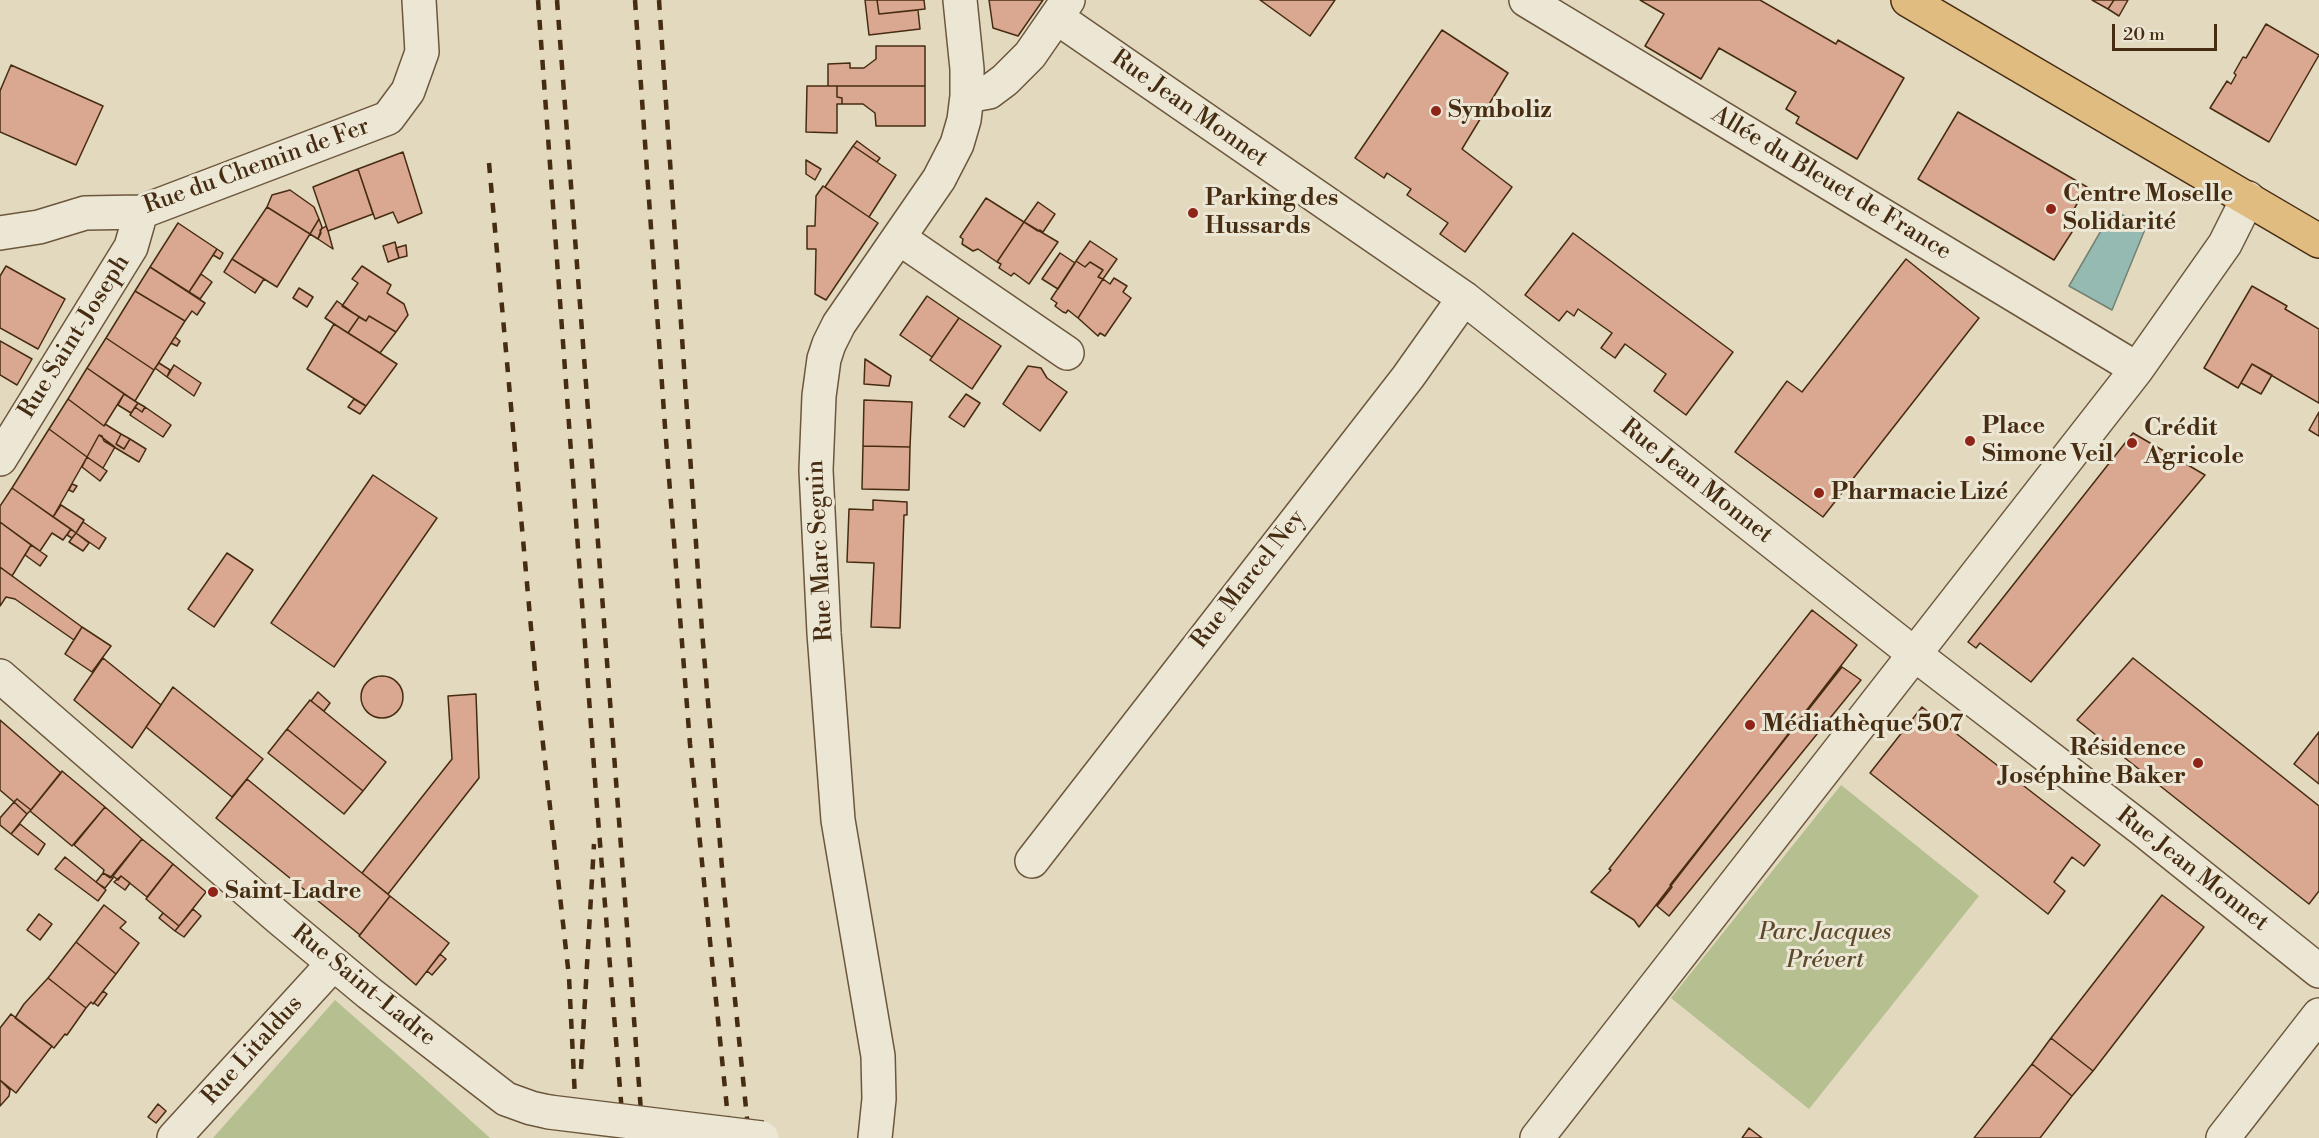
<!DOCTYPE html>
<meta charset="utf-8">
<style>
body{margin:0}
#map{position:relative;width:2319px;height:1138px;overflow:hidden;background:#e2d9bf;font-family:"Libre Bodoni",serif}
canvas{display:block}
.scale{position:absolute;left:2112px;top:24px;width:105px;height:27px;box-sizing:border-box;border:3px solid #462c11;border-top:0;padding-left:8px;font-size:18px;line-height:21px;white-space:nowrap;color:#462c11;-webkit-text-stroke:4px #ece6d5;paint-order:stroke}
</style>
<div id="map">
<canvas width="2319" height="1138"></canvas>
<div class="scale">20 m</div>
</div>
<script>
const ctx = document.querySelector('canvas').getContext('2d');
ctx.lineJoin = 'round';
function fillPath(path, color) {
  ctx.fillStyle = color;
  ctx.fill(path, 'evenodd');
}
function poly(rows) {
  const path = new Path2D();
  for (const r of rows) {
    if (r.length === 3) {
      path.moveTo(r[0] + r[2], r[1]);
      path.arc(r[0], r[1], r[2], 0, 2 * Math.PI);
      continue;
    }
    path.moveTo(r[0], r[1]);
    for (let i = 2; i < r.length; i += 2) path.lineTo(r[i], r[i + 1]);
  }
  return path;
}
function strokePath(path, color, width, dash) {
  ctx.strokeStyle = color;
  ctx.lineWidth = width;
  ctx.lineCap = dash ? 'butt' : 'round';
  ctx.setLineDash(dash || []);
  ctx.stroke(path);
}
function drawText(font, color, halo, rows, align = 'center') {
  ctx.font = font + ' "Libre Bodoni",serif';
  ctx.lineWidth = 6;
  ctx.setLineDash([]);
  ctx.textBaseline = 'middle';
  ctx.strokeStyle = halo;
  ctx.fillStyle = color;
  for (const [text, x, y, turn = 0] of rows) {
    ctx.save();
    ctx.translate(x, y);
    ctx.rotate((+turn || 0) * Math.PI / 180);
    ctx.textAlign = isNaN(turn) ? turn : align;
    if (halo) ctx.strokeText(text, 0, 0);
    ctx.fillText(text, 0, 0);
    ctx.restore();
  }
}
fillPath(poly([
 [1841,785,1979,896,1809,1109,1671,998],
 [335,1000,418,1073,490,1138,213,1138]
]), '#b5bf90');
const water = poly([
 [2113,210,2146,227,2112,310,2069,286,2113,210]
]);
fillPath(water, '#95bab2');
strokePath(water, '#758172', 1.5);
const building = poly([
 [865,0,877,0,879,14,918,10,920,29,869,35,865,0],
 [877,0,924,0,925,9,879,14,877,0],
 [989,0,1043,0,1018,36,993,28,989,0],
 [1260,0,1335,0,1310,36,1260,0],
 [1640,0,1760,0,1836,44,1838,40,1904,78,1857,159,1796,123,1799,117,1786,109,1796,92,1719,48,1701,79,1645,46,1664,14,1640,0],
 [2092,0,2114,0,2108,9,2092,0],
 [2114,0,2128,0,2119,16,2108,9,2114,0],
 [2266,24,2319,55,2269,142,2210,108,2227,81,2231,84,2236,75,2234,73,2243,57,2246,58,2266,24],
 [1442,30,1508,73,1462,149,1512,187,1465,252,1440,234,1448,223,1407,195,1411,189,1387,173,1384,178,1355,158,1442,30],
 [876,46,925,46,925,86,828,86,828,64,850,63,850,68,864,68,876,59,876,46],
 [11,65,103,106,76,165,0,132,0,91,11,65],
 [807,86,837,86,837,97,842,98,842,104,837,104,837,133,806,132,807,86],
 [837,86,925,86,925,126,876,126,875,113,863,104,842,104,842,98,837,97,837,86],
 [1958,112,2087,187,2064,226,2072,232,2054,260,1918,179,1958,112],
 [857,141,880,158,877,162,853,146,857,141],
 [853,146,896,175,869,217,825,187,853,146],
 [403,152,422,213,398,223,393,212,375,219,358,169,403,152],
 [806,160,821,169,815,180,806,174,806,160],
 [358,169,373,214,328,231,313,187,358,169],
 [823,186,878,223,826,300,815,294,816,249,807,249,807,226,815,226,816,196,823,186],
 [290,190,314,207,319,219,310,234,267,207,272,195,290,190],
 [986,198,1024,222,997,262,978,249,973,251,962,244,963,239,960,237,986,198],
 [1038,202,1055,214,1043,232,1040,230,1038,231,1024,222,1038,202],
 [267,207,310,234,277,287,232,259,267,207],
 [319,219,322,227,318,239,310,234,319,219],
 [1024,222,1058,242,1029,284,1014,273,1011,276,999,268,1001,264,997,262,1024,222],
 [178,223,217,249,189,292,150,267,178,223],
 [326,226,328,231,333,249,318,239,321,233,320,230,326,226],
 [1573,233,1733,352,1686,415,1654,391,1666,374,1625,344,1615,358,1601,348,1612,333,1578,309,1574,316,1567,311,1559,321,1525,295,1573,233],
 [1090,241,1117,259,1103,279,1098,277,1103,270,1090,262,1085,267,1076,261,1090,241],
 [395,242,399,258,388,262,383,246,395,242],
 [406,245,407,256,399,258,396,248,406,245],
 [217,249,223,253,220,259,213,255,217,249],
 [1060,253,1075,263,1058,289,1042,279,1060,253],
 [232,259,264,279,255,293,224,272,232,259],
 [1906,259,1979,318,1823,517,1735,452,1787,381,1802,392,1906,259],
 [1076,261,1085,267,1090,262,1103,270,1098,277,1103,279,1078,318,1068,310,1066,313,1063,312,1055,306,1057,303,1051,299,1076,261],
 [6,266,65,299,38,349,0,328,0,276,6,266],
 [362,266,391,285,387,293,404,304,408,315,396,332,369,316,366,321,342,306,358,283,352,279,362,266],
 [150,267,205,303,197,315,192,311,185,321,135,291,150,267],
 [201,274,212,282,200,299,189,292,201,274],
 [1114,278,1127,286,1123,292,1131,298,1105,336,1100,333,1098,336,1078,318,1103,279,1110,284,1114,278],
 [2252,286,2287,306,2285,309,2319,329,2319,403,2252,364,2238,388,2204,368,2252,286],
 [299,288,313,297,307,307,293,298,299,288],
 [135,291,185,321,154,370,106,338,135,291],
 [927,296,959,318,932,357,900,335,927,296],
 [337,301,359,317,348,333,325,318,337,301],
 [369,316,396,332,380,353,348,333,359,317,366,321,369,316],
 [959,318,1001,346,972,389,930,360,959,318],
 [334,324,397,364,366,406,307,369,334,324],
 [175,337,180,341,177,346,171,343,175,337],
 [106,338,154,370,135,401,87,368,106,338],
 [0,341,32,359,17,385,0,375,0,341],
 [865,359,891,376,889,386,864,384,865,359],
 [159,363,170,370,167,377,155,368,159,363],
 [2252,364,2272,375,2261,394,2241,383,2252,364],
 [174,365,201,383,194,396,167,377,174,365],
 [1028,366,1041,368,1047,378,1067,392,1040,431,1003,404,1028,366],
 [87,368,124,394,104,426,68,399,87,368],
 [124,394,138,403,131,413,118,405,124,394],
 [966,394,980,403,964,427,949,417,966,394],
 [68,399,104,426,105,424,121,434,116,444,124,449,130,439,146,449,139,462,104,441,102,436,99,435,87,457,49,429,68,399],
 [354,399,366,406,360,414,348,407,354,399],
 [864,400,912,402,910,447,863,446,864,400],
 [138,403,145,407,142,412,135,407,138,403],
 [135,407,142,412,145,407,171,425,163,437,130,415,135,407],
 [2319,412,2319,436,2309,430,2319,412],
 [49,429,87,457,53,517,12,488,49,429],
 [2133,433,2205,475,2031,682,1980,643,1976,648,1968,642,2133,433],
 [121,434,130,439,124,449,116,444,121,434],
 [99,435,115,447,103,468,87,457,99,435],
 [863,446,910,447,909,490,862,489,863,446],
 [87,457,107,471,100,481,82,467,87,457],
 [373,475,437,518,334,667,271,623,373,475],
 [72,484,77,486,73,492,69,490,72,484],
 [12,488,71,529,63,540,52,533,40,551,0,522,0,506,12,488],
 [873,500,907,502,907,515,904,515,900,628,871,627,874,563,847,562,849,509,873,510,873,500],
 [61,505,84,520,76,533,53,517,61,505],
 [0,522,31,545,12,576,0,567,0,522],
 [83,522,106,538,99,549,76,533,83,522],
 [71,529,76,533,72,538,67,535,71,529],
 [76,533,89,543,83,551,69,542,76,533],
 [31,545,47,556,40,566,25,555,31,545],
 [227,553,253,570,214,627,188,609,227,553],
 [0,567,82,627,74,640,15,599,6,597,0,606,0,567],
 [1812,610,1857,645,1639,927,1634,920,1591,892,1611,870,1609,869,1812,610],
 [82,627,111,646,92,672,65,654,82,627],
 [103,658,161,705,132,748,74,700,103,658],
 [2133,658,2319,806,2319,891,2309,904,2077,720,2133,658],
 [1842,667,1861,680,1669,916,1657,906,1672,887,1670,885,1842,667],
 [382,697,21],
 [173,687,263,759,232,797,146,727,173,687],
 [318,692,330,703,324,711,311,701,318,692],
 [476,694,479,778,388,894,362,873,452,759,448,696,476,694],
 [310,700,386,762,363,791,287,729,310,700],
 [1922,707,2100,845,2084,866,2072,857,2054,882,2065,891,2048,914,1870,773,1922,707],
 [0,720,61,773,31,810,17,799,14,802,0,790,0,720],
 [287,729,363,791,344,814,268,753,287,729],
 [2319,732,2319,784,2294,764,2319,732],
 [62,771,105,807,72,846,30,811,62,771],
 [247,779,390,896,360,935,216,818,247,779],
 [17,799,31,810,27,814,14,802,17,799],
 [14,802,27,814,11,834,0,825,0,818,14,802],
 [105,807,142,839,110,878,103,873,104,870,74,845,105,807],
 [20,824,45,844,38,855,11,834,20,824],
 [142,839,173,864,147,897,121,876,118,880,113,876,142,839],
 [65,857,106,890,98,901,55,869,65,857],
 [173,864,206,892,179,926,146,899,173,864],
 [103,873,113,878,105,888,96,882,103,873],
 [121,876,130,883,125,890,114,882,121,876],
 [2162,895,2204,927,2093,1071,2051,1038,2162,895],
 [390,896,449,943,416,985,359,936,390,896],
 [104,905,126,922,120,928,139,943,116,974,76,942,104,905],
 [193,909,201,916,184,937,175,931,193,909],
 [163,913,179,926,175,931,159,918,163,913],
 [39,914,52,924,40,940,27,930,39,914],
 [76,942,116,974,93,1004,91,1002,86,1008,48,978,76,942],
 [440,954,446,959,432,975,427,971,440,954],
 [48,978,86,1008,67,1035,65,1034,54,1048,15,1018,24,1004,48,978],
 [103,991,107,994,98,1006,94,1003,103,991],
 [11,1014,52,1046,16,1093,0,1080,0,1028,11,1014],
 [2051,1038,2093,1071,2072,1096,2032,1064,2051,1038],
 [2032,1064,2072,1096,2040,1138,1974,1138,2032,1064],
 [0,1080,10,1090,9,1096,0,1106,0,1080],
 [158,1104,166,1111,156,1123,148,1117,158,1104],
 [1749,1128,1762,1138,1742,1138,1749,1128]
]);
fillPath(building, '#daa790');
strokePath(building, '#462c11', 1.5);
const minor = poly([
 [1526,0,2137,369],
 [1056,17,1464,298,1913,653,2142,829,2319,971],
 [967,96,989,92,1005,80,1030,55,1068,0],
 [0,233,39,227,85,213,141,212,388,118,408,91,422,52,419,0],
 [899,238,1067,353],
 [0,459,131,247,141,212],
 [0,676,279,918,369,993,506,1099,531,1108,549,1112],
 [1032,861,1408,377,1464,298],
 [174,1138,333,964],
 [875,1138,879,1099,878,1056,838,820,824,633,816,470,819,396,824,359,829,344,839,324,939,179,957,144,964,120,967,96,967,69,960,0],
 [1537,1138,2137,369,2225,244,2248,198],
 [2223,1138,2319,1015]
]);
const major = poly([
 [1908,0,2319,241]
]);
strokePath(minor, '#6d573c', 36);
strokePath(major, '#462c11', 36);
strokePath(minor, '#ece6d5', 33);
strokePath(major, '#e1bc80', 33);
strokePath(poly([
 [538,0,596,794,624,1138],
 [557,0,643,1138],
 [635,0,665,427,690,744,730,1138],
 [659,0,702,631,724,891,749,1138],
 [489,163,535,672,569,977,577,1138],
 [581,1069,594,844]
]), '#462c11', 4.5, [10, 10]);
const minorBridge = poly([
 [549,1112,762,1138]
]);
strokePath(minorBridge, '#6d573c', 36, []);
strokePath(minorBridge, '#ece6d5', 33);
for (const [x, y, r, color] of [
 [1436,111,6,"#8f2418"],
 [2051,209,6,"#8f2418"],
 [1193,213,6,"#8f2418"],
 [1970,441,6,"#8f2418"],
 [2132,443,6,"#8f2418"],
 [1819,493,6,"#8f2418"],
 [1750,725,6,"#8f2418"],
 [2198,763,6,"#8f2418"],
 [213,892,6,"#8f2418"]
]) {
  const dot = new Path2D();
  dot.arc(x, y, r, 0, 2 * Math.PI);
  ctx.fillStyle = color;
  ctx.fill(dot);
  strokePath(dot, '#ece6d5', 2);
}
drawText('24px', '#462c11', '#ece6d5', [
 ["Rue Jean Monnet",1189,109,35],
 ["Rue du Chemin de Fer",257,167,-20],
 ["Allée du Bleuet de France",1831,184,31],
 ["Rue Saint-Joseph",75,337,-58],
 ["Rue Jean Monnet",1696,482,38],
 ["Rue Marc Seguin",821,551,-93],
 ["Rue Marcel Ney",1249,580,-52],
 ["Rue Jean Monnet",2192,870,38],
 ["Rue Saint-Ladre",363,986,39],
 ["Rue Litaldus",253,1051,-48]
]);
drawText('bold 24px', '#462c11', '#ece6d5', [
 ["Symboliz",1448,111],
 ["Centre Moselle",2063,195],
 ["Solidarité",2063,223],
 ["Parking des",1205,199],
 ["Hussards",1205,227],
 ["Place",1982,427],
 ["Simone Veil",1982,455],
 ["Crédit",2144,429],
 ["Agricole",2144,457],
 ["Pharmacie Lizé",1831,493],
 ["Médiathèque 507",1762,725],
 ["Résidence",2186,749,"right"],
 ["Joséphine Baker",2186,777,"right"],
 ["Saint-Ladre",225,892]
], 'left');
drawText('italic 24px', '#5c492a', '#ece6d5', [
 ["Parc Jacques",1825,933],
 ["Prévert",1825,961]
]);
</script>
